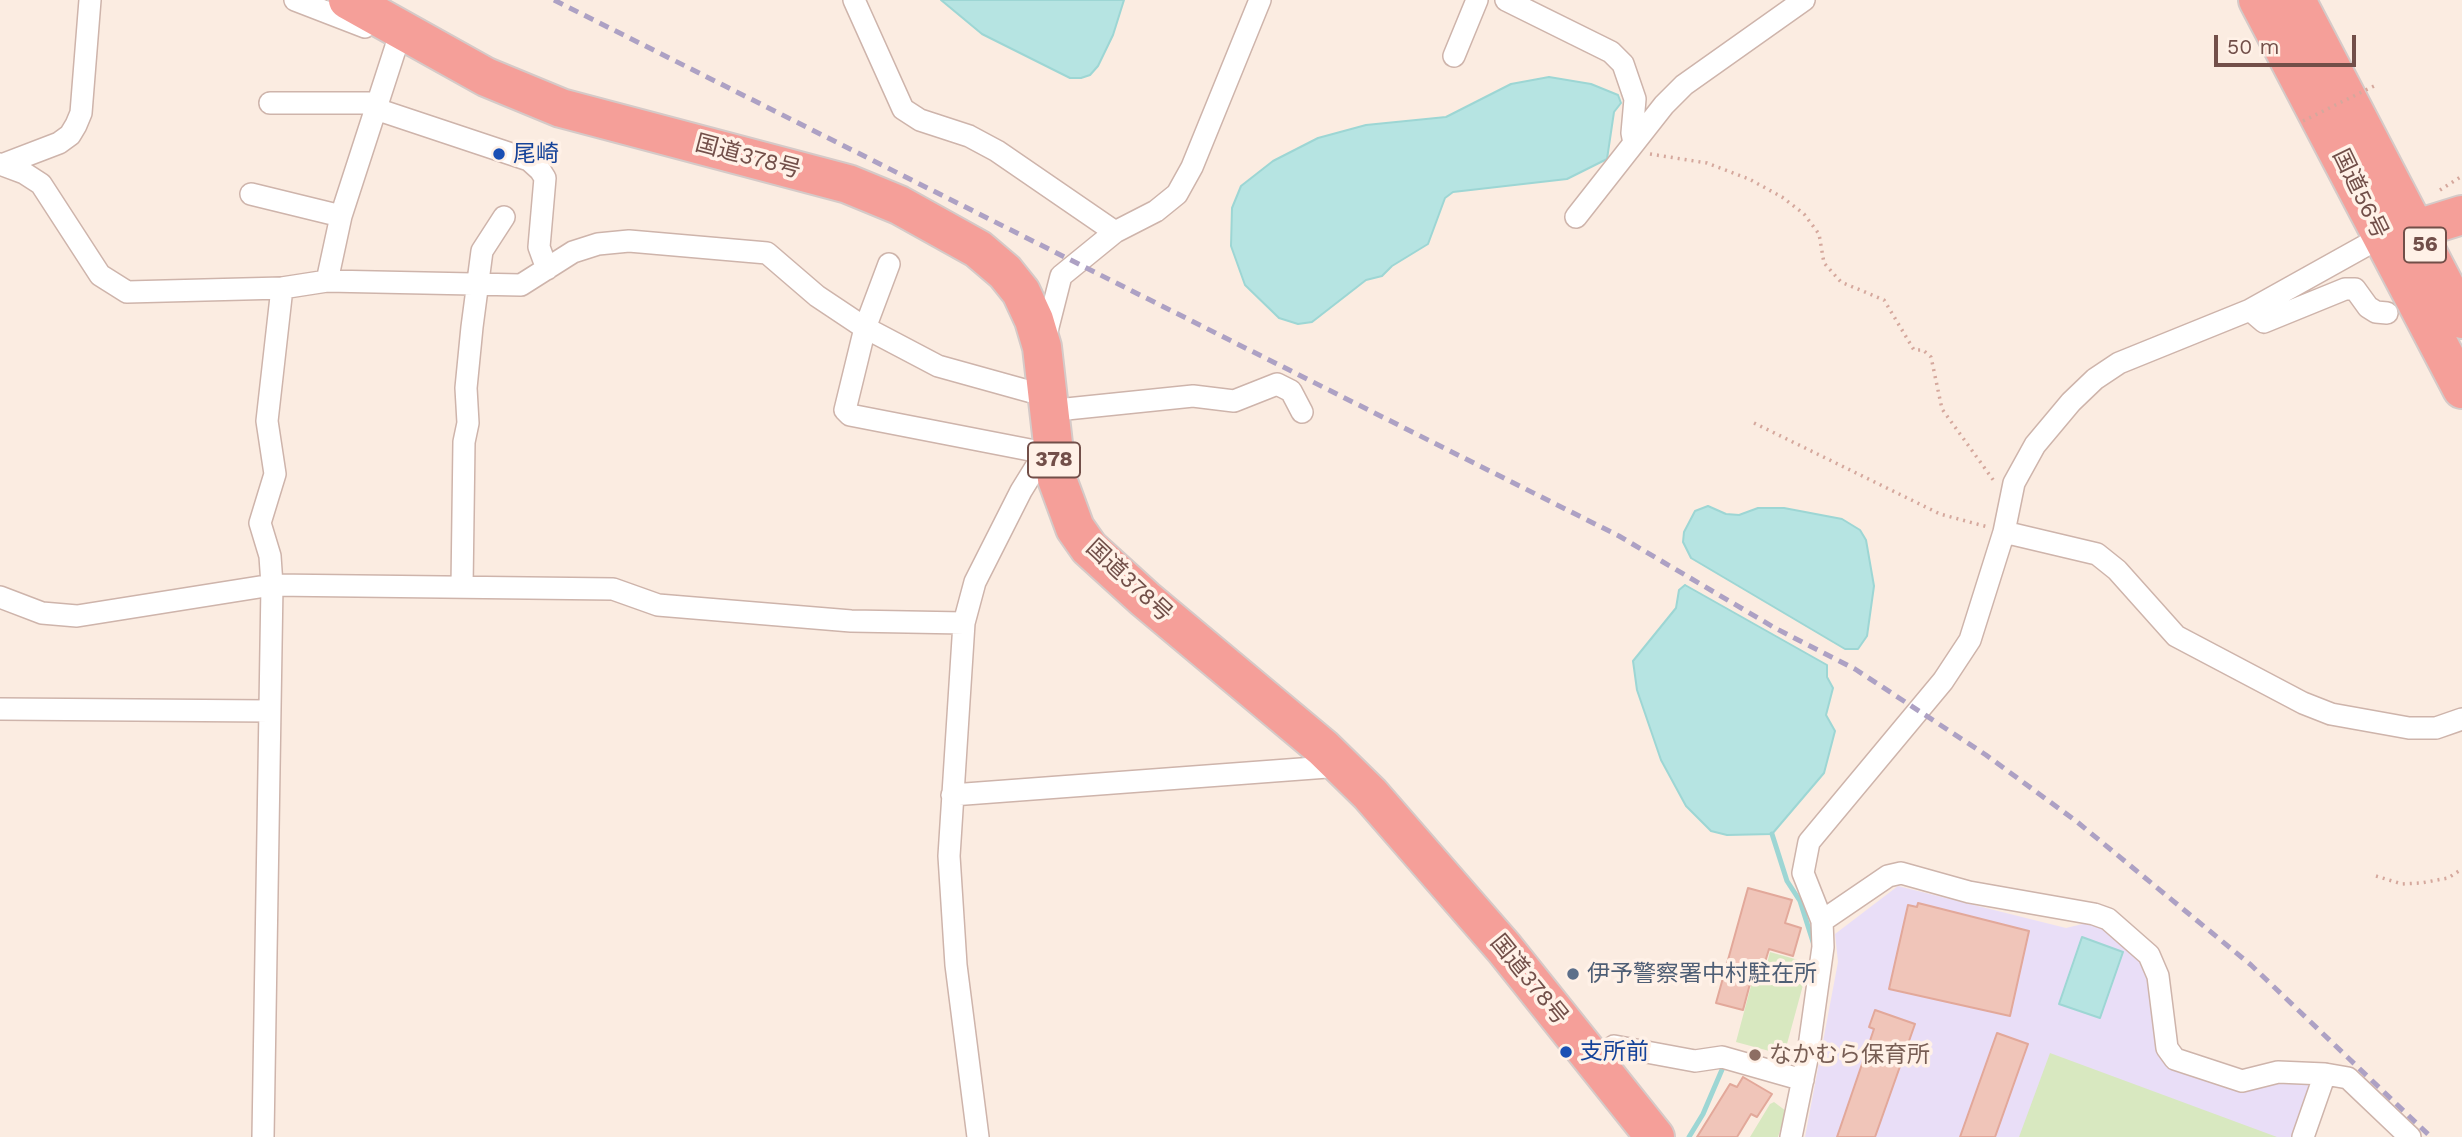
<!DOCTYPE html>
<meta charset="utf-8">
<style>
body{margin:0}
#map{position:relative;width:2462px;height:1137px;overflow:hidden;background:#fbece1;font-family:"Work Sans",sans-serif}
canvas{display:block}
.scale{position:absolute;left:2214px;top:35px;width:142px;height:32px;box-sizing:border-box;border:4px solid #724f49;border-top:0;padding-left:9px;font-size:21px;line-height:24px;white-space:nowrap;color:#724f49;-webkit-text-stroke:5px #fff1e7;paint-order:stroke}
</style>
<div id="map">
<canvas width="2462" height="1137"></canvas>
<div class="scale">50 m</div>
</div>
<script>
const ctx = document.querySelector('canvas').getContext('2d');
ctx.lineJoin = 'round';
function fillPath(path, color) {
  ctx.fillStyle = color;
  ctx.fill(path, 'evenodd');
}
function poly(rows) {
  const path = new Path2D();
  for (const r of rows) {
    path.moveTo(r[0], r[1]);
    for (let i = 2; i < r.length; i += 2) path.lineTo(r[i], r[i + 1]);
  }
  return path;
}
function strokePath(path, color, width, dash) {
  ctx.strokeStyle = color;
  ctx.lineWidth = width;
  ctx.lineCap = dash ? 'butt' : 'round';
  ctx.setLineDash(dash || []);
  ctx.stroke(path);
}
function drawText(font, color, halo, rows, align = 'center') {
  ctx.font = font + ' "Work Sans","Noto Sans JP",sans-serif';
  ctx.lineWidth = 7;
  ctx.setLineDash([]);
  ctx.textBaseline = 'middle';
  ctx.strokeStyle = halo;
  ctx.fillStyle = color;
  for (const [text, x, y, turn = 0] of rows) {
    ctx.save();
    ctx.translate(x, y);
    ctx.rotate((+turn || 0) * Math.PI / 180);
    ctx.textAlign = isNaN(turn) ? turn : align;
    if (halo) ctx.strokeText(text, 0, 0);
    ctx.fillText(text, 0, 0);
    ctx.restore();
  }
}
fillPath(poly([
 [1898,886,2066,928,2091,922,2102,925,2147,968,2168,1064,2243,1091,2278,1081,2305,1080,2313,1086,2295,1137,1805,1137,1838,962,1835,934]
]), '#e9def7');
fillPath(poly([
 [1770,952,1809,963,1784,1055,1736,1042,1752,982,1762,984],
 [2050,1053,2277,1137,2019,1137],
 [1774,1102,1786,1111,1778,1137,1750,1137,1770,1104]
]), '#d8e8c0');
const water = poly([
 [941,0,1124,0,1113,35,1098,66,1090,75,1081,78,1070,78,982,34,941,0],
 [1549,77,1591,84,1618,95,1621,103,1614,112,1607,159,1567,179,1453,192,1445,198,1428,244,1392,266,1382,276,1366,280,1312,322,1298,324,1279,318,1245,285,1231,246,1232,208,1241,186,1273,161,1318,138,1366,125,1446,117,1511,84,1549,77],
 [1708,506,1726,514,1739,515,1758,508,1784,508,1842,519,1860,530,1866,540,1874,586,1867,636,1858,649,1845,649,1691,558,1683,542,1684,532,1695,511,1708,506],
 [1685,585,1827,665,1827,677,1833,688,1826,715,1835,731,1824,773,1772,834,1727,835,1711,831,1686,806,1661,760,1637,690,1633,661,1676,608,1679,590,1685,585],
 [2082,937,2123,952,2100,1018,2059,1004,2082,937]
]);
fillPath(water, '#b6e4e2');
strokePath(water, '#9dd6d4', 2);
strokePath(poly([
 [1772,834,1787,881,1800,901,1814,945],
 [1689,1137,1703,1114,1724,1065]
]), '#9dd6d4', 5);
const building = poly([
 [1748,888,1792,900,1785,923,1801,928,1793,956,1769,949,1759,982,1751,980,1743,1010,1716,1003,1748,888],
 [1918,903,2029,931,2010,1016,1889,989,1908,905,1917,907,1918,903],
 [1875,1010,1915,1024,1875,1137,1837,1137,1874,1029,1869,1027,1875,1010],
 [1997,1033,2028,1044,1995,1137,1960,1137,1997,1033],
 [1743,1077,1772,1094,1757,1117,1751,1114,1737,1137,1697,1137,1730,1084,1737,1087,1743,1077]
]);
fillPath(building, '#f0c5b9');
strokePath(building, '#e2a89a', 2);
const street = poly([
 [295,0,365,27],
 [854,0,903,109,920,120,969,136,997,151,1115,232],
 [1506,0,1611,52,1623,64,1635,99,1632,133,1634,143],
 [1454,56,1477,0],
 [270,103,378,103],
 [376,109,529,160,540,170,545,178,539,247,547,269],
 [0,164,24,173,41,184,100,275,127,292,282,288,327,281,521,285,573,252,598,244,629,241,767,253,817,296,862,326,938,366,1046,396],
 [4,164,59,143,70,135,76,125,81,113,90,0],
 [251,194,341,216],
 [1576,217,1664,105,1684,85,1804,0],
 [889,264,865,328,845,410,850,415,1030,450,1042,457],
 [327,281,341,216,401,31],
 [2250,310,2264,322,2345,289,2355,289,2368,307,2376,312,2387,313],
 [1044,343,1061,276,1115,232,1156,211,1177,194,1192,167,1260,0],
 [1047,411,1193,396,1234,401,1277,384,1291,391,1302,412],
 [2004,532,2097,554,2117,570,2176,636,2303,703,2331,714,2409,728,2436,728,2462,719],
 [462,587,464,442,468,423,466,388,472,327,482,251,504,217],
 [0,597,42,613,77,616,272,585,613,589,658,605,851,621,964,623],
 [0,709,270,711],
 [952,795,1341,766],
 [1822,921,1888,876,1901,873,1969,892,2094,914,2108,919,2149,955,2158,976,2167,1048,2175,1059,2242,1081,2278,1072,2325,1074,2303,1137],
 [1594,1061,1614,1046,1695,1061,1722,1057,1803,1080],
 [2325,1074,2348,1078,2410,1137],
 [263,1137,272,585,270,556,260,523,275,474,267,421,282,288],
 [978,1137,956,965,949,856,964,623,975,582,1021,491,1050,444],
 [1791,1137,1808,1054,1823,947,1822,921,1803,873,1809,842,1943,681,1970,640,2004,532,2014,483,2035,445,2071,402,2095,379,2119,363,2250,310,2381,237]
]);
const highway = poly([
 [348,0,486,77,561,108,848,184,899,205,978,249,1005,272,1021,292,1034,320,1042,347,1057,479,1075,528,1089,548,1145,599,1323,748,1370,794,1504,948,1655,1137],
 [2258,0,2462,389],
 [2296,0,2462,319],
 [2398,244,2417,229,2462,215]
]);
strokePath(street, '#ceb4ab', 24);
strokePath(highway, '#d5cac8', 42);
strokePath(poly([
 [1650,154,1707,163,1749,179,1782,197,1804,214,1819,234,1824,263,1841,282,1884,300,1914,350,1923,350,1931,357,1942,409,1994,481],
 [2440,190,2462,176],
 [1754,423,1940,514,1988,527],
 [2376,876,2402,884,2421,883,2448,878,2462,869]
]), '#d5a89d', 3.5, [2, 5]);
strokePath(street, '#fff', 21);
strokePath(highway, '#f59f99', 38);
strokePath(poly([
 [554,0,1619,536,1775,628,1855,669,1986,755,2076,821,2251,965,2431,1137]
]), '#ada1c4', 5, [10, 7]);
strokePath(poly([
 [2303,121,2374,86]
]), '#d5a89d', 3.5, [2, 5]);
for (const [x, y, r, color] of [
 [499,154,7,"#1a4fb4"],
 [1573,974,7,"#5c6f8a"],
 [1566,1052,7,"#1a4fb4"],
 [1755,1055,7,"#8d6e63"]
]) {
  const dot = new Path2D();
  dot.arc(x, y, r, 0, 2 * Math.PI);
  ctx.fillStyle = color;
  ctx.fill(dot);
  strokePath(dot, '#fff1e7', 2.5);
}
for (const [x, y, w] of [
 [2425,245,42],
 [1054,460,52]
]) {
  const box = new Path2D();
  box.roundRect(x - w / 2, y - 17.5, w, 35, 5);
  ctx.fillStyle = '#fff1e7';
  ctx.fill(box);
  strokePath(box, '#724f49', 2);
}
drawText('bold 21px', '#724f49', null, [
 ["56",2425,245],
 ["378",1054,460]
]);
drawText('23px', '#164399', '#fff1e7', [
 ["尾崎",513,154],
 ["支所前",1580,1052]
], 'left');
drawText('23px', '#724f49', '#fff1e7', [
 ["国道378号",748,157,15],
 ["国道56号",2360,194,64],
 ["国道378号",1129,581,43],
 ["国道378号",1529,980,51]
]);
drawText('23px', '#4e5e75', '#fff1e7', [
 ["伊予警察署中村駐在所",1587,974]
], 'left');
drawText('23px', '#785e54', '#fff1e7', [
 ["なかむら保育所",1769,1055]
], 'left');
</script>
